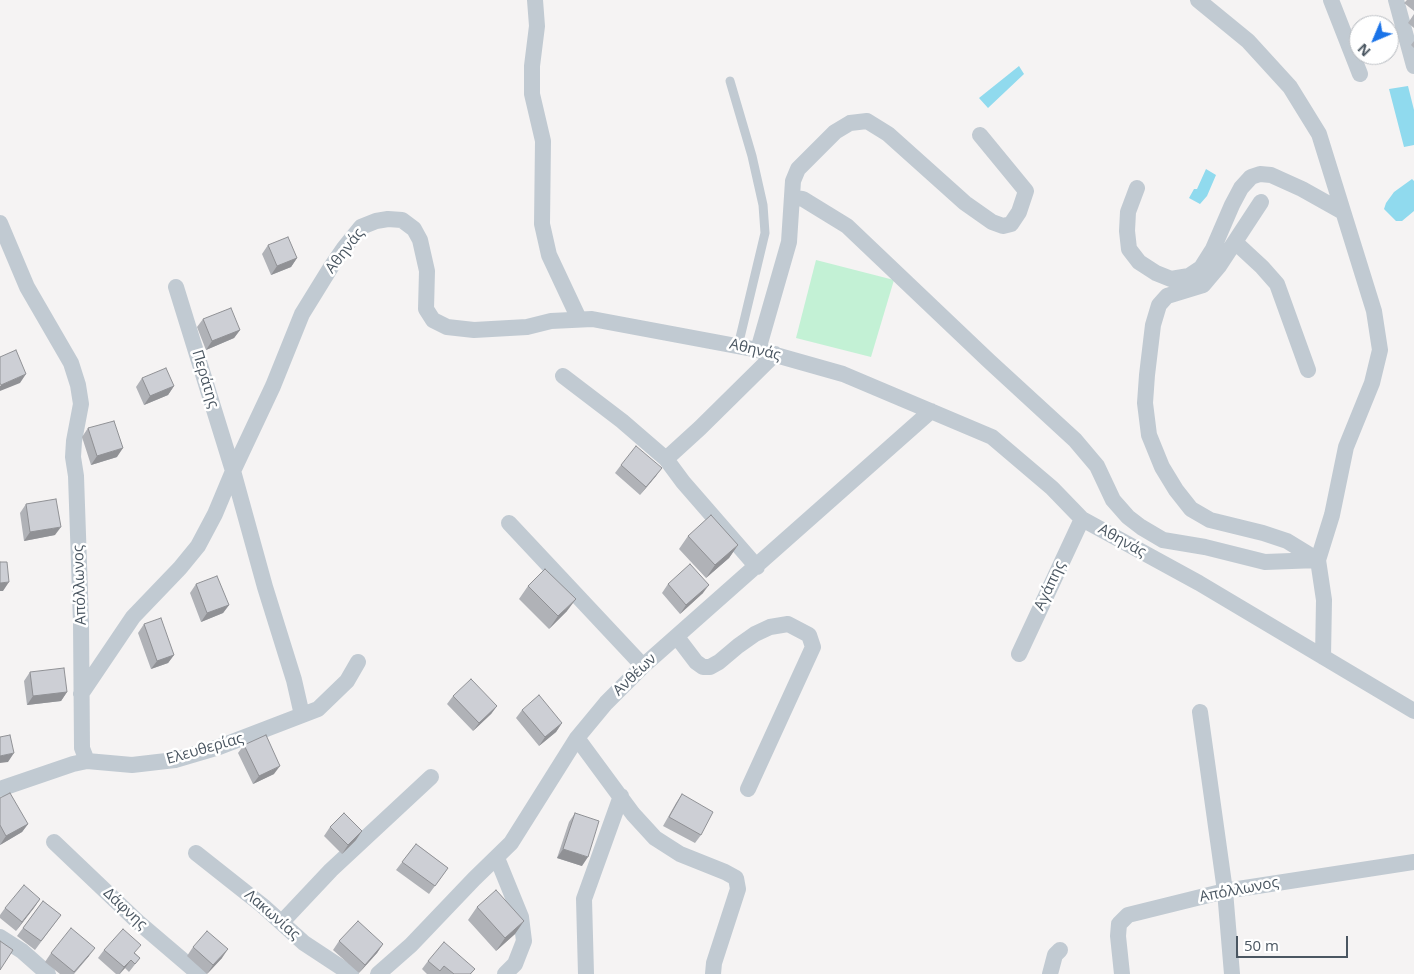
<!DOCTYPE html>
<meta charset="utf-8">
<style>
body{margin:0}
#map{position:relative;width:1414px;height:974px;overflow:hidden;background:#f5f3f3;font-family:"Open Sans",sans-serif}
canvas{display:block}
.north{position:absolute;left:1349px;top:15px;width:50px;height:50px;box-sizing:border-box;background:#fff;border:1px solid #b7bbc0;border-radius:50%;rotate:225deg;font-size:14px;font-weight:700;line-height:20px;text-align:center;color:#4a5661}
.north::after{content:'';display:block;margin:auto;width:18px;height:22px;background:#1a73e8;clip-path:polygon(50% 0,100% 100%,50% 72%,0 100%)}
.scale{position:absolute;left:1236px;top:936px;width:112px;height:22px;box-sizing:border-box;border:2px solid #4a5661;border-top:0;padding-left:6px;font-size:15px;line-height:18px;white-space:nowrap;color:#4a5661;-webkit-text-stroke:4px #fff;paint-order:stroke}
</style>
<div id="map">
<canvas width="1414" height="974"></canvas>
<div class="north">N</div>
<div class="scale">50 m</div>
</div>
<script>
const ctx = document.querySelector('canvas').getContext('2d');
ctx.lineJoin = 'round';
function fillPath(path, color) {
  ctx.fillStyle = color;
  ctx.fill(path, 'evenodd');
}
function poly(rows) {
  const path = new Path2D();
  for (const r of rows) {
    path.moveTo(r[0], r[1]);
    for (let i = 2; i < r.length; i += 2) path.lineTo(r[i], r[i + 1]);
  }
  return path;
}
function strokePath(path, color, width, dash) {
  ctx.strokeStyle = color;
  ctx.lineWidth = width;
  ctx.lineCap = dash ? 'butt' : 'round';
  ctx.setLineDash(dash || []);
  ctx.stroke(path);
}
function drawText(font, color, halo, rows, align = 'center') {
  ctx.font = font + ' "Open Sans",sans-serif';
  ctx.lineWidth = 5;
  ctx.setLineDash([]);
  ctx.textBaseline = 'middle';
  ctx.strokeStyle = halo;
  ctx.fillStyle = color;
  for (const [text, x, y, turn = 0] of rows) {
    ctx.save();
    ctx.translate(x, y);
    ctx.rotate((+turn || 0) * Math.PI / 180);
    ctx.textAlign = isNaN(turn) ? turn : align;
    if (halo) ctx.strokeText(text, 0, 0);
    ctx.fillText(text, 0, 0);
    ctx.restore();
  }
}
fillPath(poly([
 [816,260,894,280,871,357,796,338]
]), '#c3f1d5');
fillPath(poly([
 [1019,66,1024,74,988,108,979,98],
 [1408,86,1414,110,1414,145,1404,147,1389,89],
 [1206,169,1216,175,1207,196,1200,204,1189,198,1194,189,1197,189],
 [1412,179,1414,181,1414,211,1402,221,1396,221,1384,209,1386,203,1394,192]
]), '#90daee');
strokePath(poly([
 [730,81,752,156,763,205,765,233,738,346]
]), '#c1cad2', 9);
strokePath(poly([
 [535,0,537,26,532,66,532,94,543,141,542,224,549,255,579,319],
 [1331,0,1360,74],
 [1396,0,1414,66],
 [1137,188,1128,212,1127,231,1129,249,1139,262,1156,273,1171,279,1189,276,1201,268,1213,249,1232,205,1241,188,1251,177,1260,174,1271,175,1302,189,1343,212],
 [792,197,803,199,847,226,989,361,1075,440,1097,466,1113,500,1128,517,1141,527,1163,540,1205,547,1265,562,1318,560,1332,515,1346,447,1372,383,1380,350,1374,311,1319,134,1290,87,1248,41,1198,0],
 [1261,202,1219,266,1203,285,1167,296,1159,305,1153,325,1147,375,1145,403,1149,435,1162,467,1176,490,1191,509,1210,520,1263,533,1287,541,1318,560,1324,600,1323,657],
 [0,223,27,287,71,363,78,385,81,404,74,441,73,457,76,476,81,622,82,748,87,761],
 [1235,242,1262,267,1277,284,1308,370],
 [176,287,233,471,265,587,294,680,302,715],
 [758,350,789,242,793,181,798,169,835,132,850,123,867,121,888,134,965,203,992,222,1003,226,1011,224,1019,212,1026,191,980,135],
 [563,376,622,421,666,459,683,482,757,567],
 [666,459,700,428,775,354],
 [509,523,643,666],
 [677,637,696,662,703,667,710,667,719,662,738,646,755,634,770,627,788,624,809,635,813,647,748,789],
 [1019,654,1082,519],
 [81,694,133,617,180,568,198,546,215,514,233,471,273,386,302,314,331,267,344,248,361,227,376,221,388,219,402,220,414,229,420,240,427,271,426,309,433,320,447,327,474,330,527,327,551,321,592,319,758,350,843,374,992,437,1052,488,1082,519,1199,583,1414,711],
 [1200,712,1225,891,1232,974],
 [577,738,633,814,655,838,680,854,725,872,736,878,738,889,714,963,713,974],
 [0,789,73,764,87,761,132,765,175,760,219,747,318,709,347,681,358,662],
 [54,842,138,922,199,974],
 [196,853,263,906,304,943,351,974],
 [497,858,521,917,524,941,515,964,505,974],
 [282,922,331,870,431,777],
 [0,937,22,951,48,974],
 [378,974,411,945,474,879,511,843,577,738,606,703,643,666,931,411],
 [586,974,584,899,621,796],
 [1050,974,1055,955,1060,950],
 [1122,974,1118,936,1119,924,1128,915,1225,891,1414,862]
]), '#c1cad2', 16);
fillPath(poly([
 [1407,0,1414,0,1414,11,1404,3],
 [1414,14,1414,28,1408,23],
 [1414,41,1414,48,1411,45],
 [268,245,297,258,291,267,271,275,262,254],
 [203,319,240,330,234,338,206,350,197,327],
 [142,378,174,386,168,395,144,405,136,387],
 [88,428,117,457,91,465,82,437],
 [621,465,656,476,640,495,615,473],
 [26,504,55,535,24,541,20,513],
 [688,536,738,545,729,558,706,578,679,549],
 [196,584,229,605,223,613,201,622,190,593],
 [668,584,703,593,680,614,662,593],
 [528,586,567,611,549,629,519,599],
 [144,624,174,655,168,663,151,669,138,633],
 [30,672,67,692,61,701,27,705,24,681],
 [453,696,497,706,491,714,473,731,447,704],
 [522,710,562,723,556,732,539,746,516,718],
 [244,745,274,774,253,784,238,753],
 [682,794,701,835,695,843,663,826,676,803],
 [0,798,28,824,22,832,0,845],
 [575,813,582,866,557,858,569,822],
 [330,827,356,840,342,854,324,836],
 [416,844,448,868,429,894,396,870],
 [40,899,16,931,0,918,0,915,5,908],
 [43,901,61,915,35,950,17,936],
 [477,907,515,934,496,951,468,920],
 [339,941,383,944,377,953,359,973,333,950],
 [193,947,222,958,207,974,187,956],
 [104,950,135,953,140,958,129,972,125,968,120,974,116,974,98,958],
 [51,953,89,956,74,974,60,974,45,962],
 [428,961,475,969,471,974,427,974,422,969]
]), '#b0b2b7');
fillPath(poly([
 [297,258,291,267,271,275,277,266],
 [240,330,234,338,206,350,212,341],
 [26,374,20,383,0,391,0,386,1,385],
 [174,386,168,395,144,405,150,396],
 [123,448,117,457,91,465,97,456],
 [662,468,656,476,640,495,646,487],
 [61,527,55,535,24,541,30,532],
 [738,545,729,558,706,578,715,565],
 [9,582,3,591,0,591,0,583],
 [709,585,703,593,680,614,686,605],
 [576,599,567,611,549,629,558,616],
 [229,605,223,613,201,622,207,613],
 [174,655,168,663,151,669,157,661],
 [67,692,61,701,27,705,33,696],
 [497,706,491,714,473,731,479,723],
 [562,723,556,732,539,746,545,737],
 [14,753,8,762,0,763,0,756],
 [280,766,274,774,253,784,259,776],
 [28,824,22,832,0,845,6,836],
 [362,831,356,840,342,854,348,845],
 [563,849,588,857,582,866,557,858],
 [40,899,34,908,16,931,22,922],
 [524,921,515,934,496,951,505,938],
 [383,944,377,953,359,973,365,965],
 [95,948,89,956,73,974],
 [228,949,222,958,207,974,213,965],
 [131,960,125,968,119,974,124,967]
]), '#909195');
const building = poly([
 [288,237,297,258,277,266,268,245,288,237],
 [231,308,240,330,212,341,203,319,231,308],
 [16,350,26,374,1,385,0,383,0,357,16,350],
 [166,368,174,386,150,396,142,378,166,368],
 [114,421,123,448,97,456,88,428,114,421],
 [636,446,662,468,646,487,621,465,636,446],
 [56,499,61,527,30,532,26,504,56,499],
 [711,515,738,545,715,565,688,536,711,515],
 [0,562,7,562,9,582,0,583,0,562],
 [690,564,709,585,686,605,668,584,690,564],
 [545,569,576,599,558,616,528,586,545,569],
 [217,576,229,605,207,613,196,584,217,576],
 [161,618,174,655,157,661,144,624,161,618],
 [64,668,67,692,33,696,30,672,64,668],
 [471,679,497,706,479,723,453,696,471,679],
 [539,695,562,723,545,737,522,710,539,695],
 [10,735,14,753,0,756,0,737,10,735],
 [266,735,280,766,259,776,244,745,266,735],
 [10,793,28,824,6,836,0,825,0,798,10,793],
 [682,794,713,812,701,835,669,817,682,794],
 [344,813,362,831,348,845,330,827,344,813],
 [575,813,599,821,588,857,563,849,575,813],
 [416,844,448,868,435,886,402,862,416,844],
 [24,885,40,899,22,922,5,908,24,885],
 [496,890,524,921,505,938,477,907,496,890],
 [43,901,61,915,41,941,23,928,43,901],
 [358,921,383,944,365,965,339,941,358,921],
 [71,928,95,948,74,972,51,953,71,928],
 [123,929,141,945,134,953,140,958,135,964,131,960,124,967,104,950,123,929],
 [207,931,228,949,213,965,193,947,207,931],
 [0,941,13,950,0,970,0,941],
 [444,942,475,969,470,974,454,974,444,966,440,971,428,961,444,942]
]);
fillPath(building, '#cdcfd5');
strokePath(building, '#909195', 1);
drawText('15px', '#4a5661', '#fff', [
 ["Αθηνάς",345,251,-52],
 ["Αθηνάς",755,350,13],
 ["Περάτης",205,379,73],
 ["Αθηνάς",1122,541,29],
 ["Απόλλωνος",80,585,-92],
 ["Αγάπης",1050,586,-65],
 ["Ανθέων",635,675,-44],
 ["Ελευθερίας",205,749,-16],
 ["Απόλλωνος",1239,890,-11],
 ["Δάφνης",125,909,43],
 ["Λακωνίας",272,915,41]
]);
</script>
